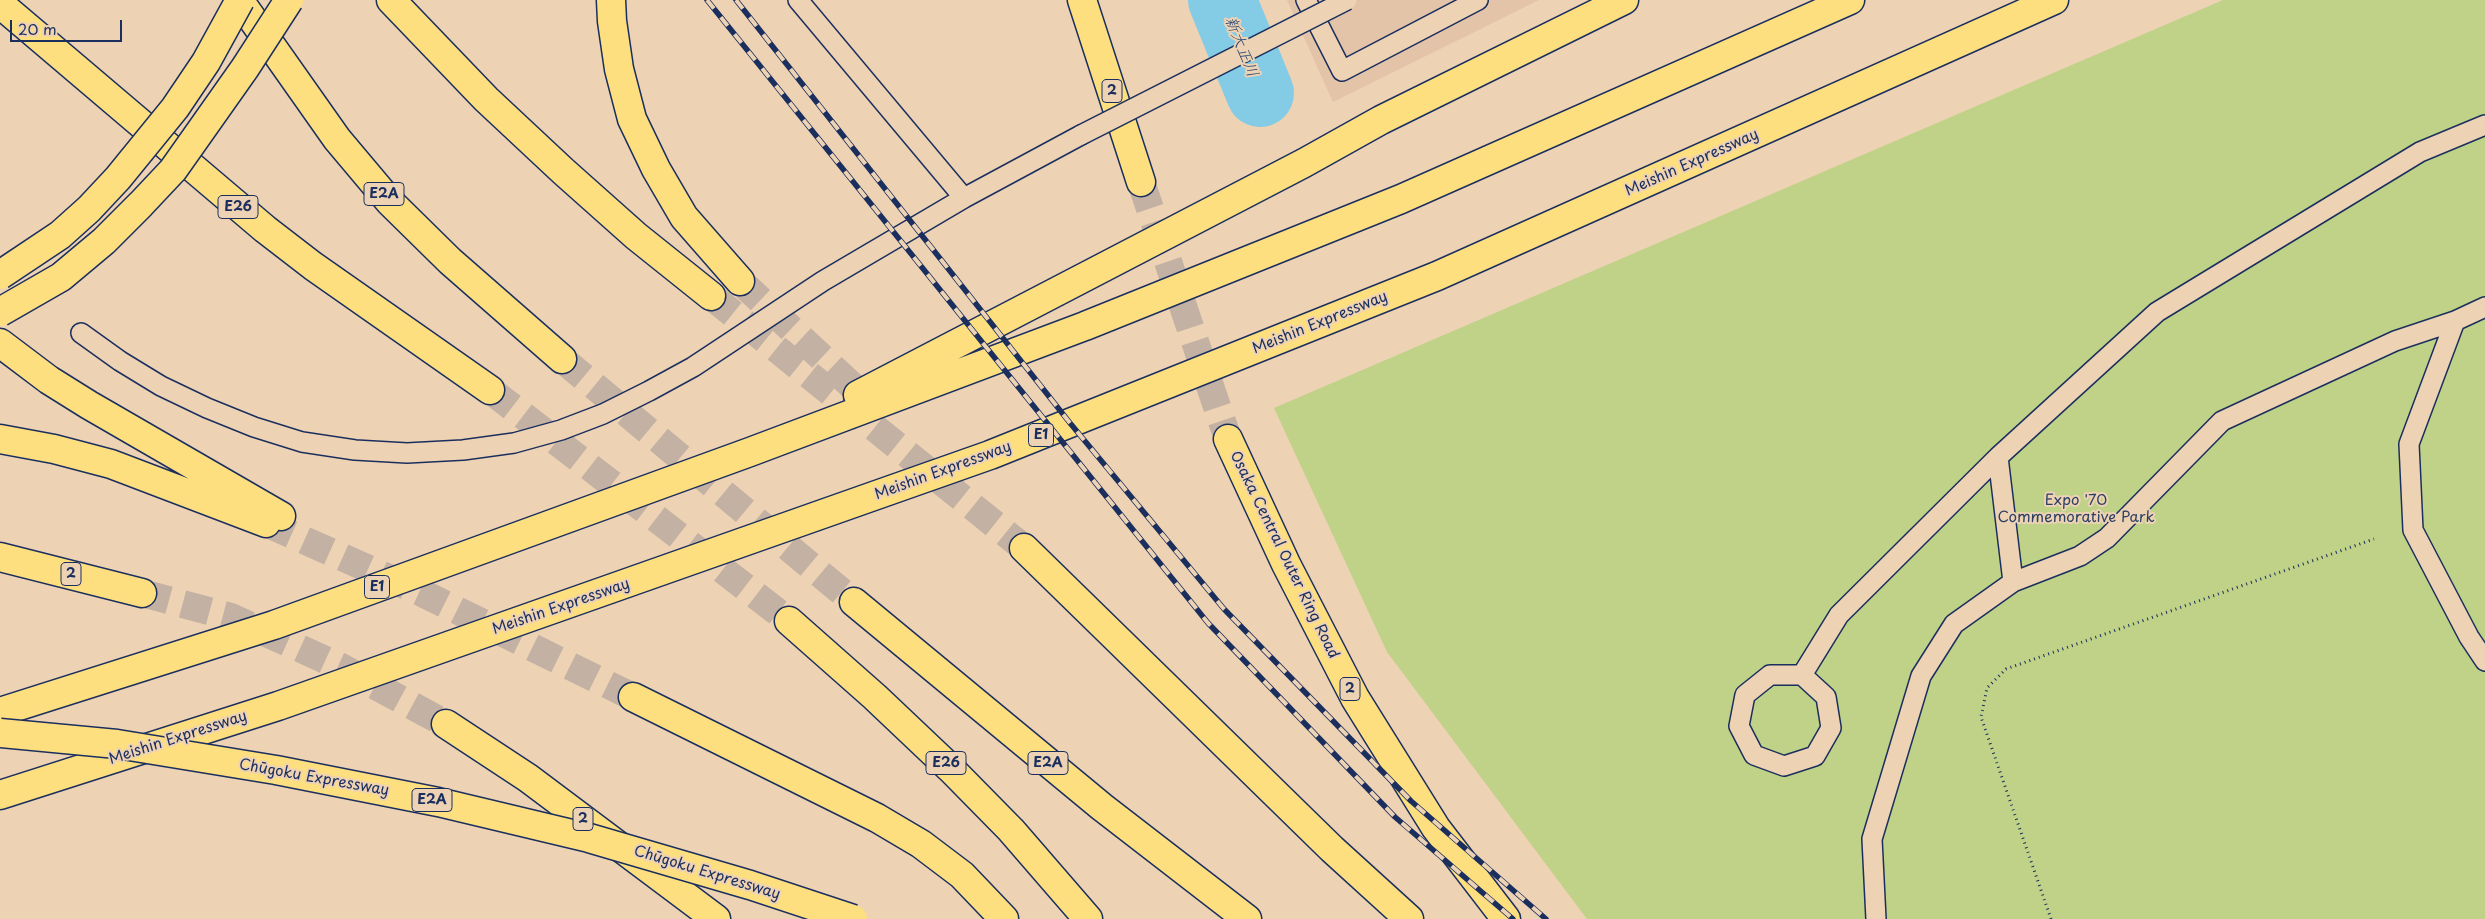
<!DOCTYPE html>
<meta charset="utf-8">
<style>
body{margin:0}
#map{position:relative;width:2485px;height:919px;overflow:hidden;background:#edd2b4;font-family:"Playpen Sans",sans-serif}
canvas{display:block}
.scale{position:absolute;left:10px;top:20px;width:112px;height:22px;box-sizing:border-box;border:2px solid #1b2f5e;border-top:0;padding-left:6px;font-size:15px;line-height:18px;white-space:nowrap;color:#1b2f5e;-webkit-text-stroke:4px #edd2b4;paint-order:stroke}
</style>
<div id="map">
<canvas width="2485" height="919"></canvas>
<div class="scale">20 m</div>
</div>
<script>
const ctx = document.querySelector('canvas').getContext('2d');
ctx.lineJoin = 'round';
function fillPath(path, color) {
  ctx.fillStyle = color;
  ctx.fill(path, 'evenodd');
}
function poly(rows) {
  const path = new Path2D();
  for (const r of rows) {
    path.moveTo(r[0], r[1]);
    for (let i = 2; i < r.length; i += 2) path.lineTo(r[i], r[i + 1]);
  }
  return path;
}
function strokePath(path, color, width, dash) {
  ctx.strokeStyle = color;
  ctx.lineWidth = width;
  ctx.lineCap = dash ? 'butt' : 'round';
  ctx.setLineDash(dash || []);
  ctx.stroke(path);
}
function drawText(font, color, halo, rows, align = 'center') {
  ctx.font = font + ' "Playpen Sans","Klee One",sans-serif';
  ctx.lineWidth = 4;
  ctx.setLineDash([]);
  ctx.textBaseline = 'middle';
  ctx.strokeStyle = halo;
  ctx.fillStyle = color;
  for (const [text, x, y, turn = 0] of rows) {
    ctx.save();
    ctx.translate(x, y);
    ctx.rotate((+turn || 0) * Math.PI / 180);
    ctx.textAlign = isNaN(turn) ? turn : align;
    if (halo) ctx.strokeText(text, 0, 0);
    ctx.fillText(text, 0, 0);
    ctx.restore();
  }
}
fillPath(poly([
 [1287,0,1539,0,1333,102]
]), '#e3c4a9');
fillPath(poly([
 [2223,0,2485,0,2485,919,1587,919,1387,652,1274,408]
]), '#bfd287');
strokePath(poly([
 [1222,0,1260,93]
]), '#84cbe5', 68);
strokePath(poly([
 [1141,182,1228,439],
 [142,593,231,617,341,667,446,724]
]), '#c3b1a3', 28, [28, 14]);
strokePath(poly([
 [740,281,866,399],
 [711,296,1024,548],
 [562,359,854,602],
 [490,390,789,621],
 [266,523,420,592,633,697]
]), '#c3b1a3', 28, [28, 14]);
const lane = poly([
 [798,0,964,198],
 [1306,0,1342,71,1478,0],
 [2485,307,2455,321,2409,444,2413,530,2469,637,2485,661],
 [81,333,120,361,161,386,207,408,254,427,302,442,355,450,407,453,463,450,514,443,561,430,603,414,649,391,693,367,823,281,964,198,1081,135],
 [1998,457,2013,582],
 [1770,675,1802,675,1826,697,1831,728,1815,756,1784,766,1754,755,1739,726,1745,695,1770,675],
 [1802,675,1839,615,1998,457,2157,312,2420,152,2485,125],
 [1876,919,1872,839,1921,676,1954,624,2013,582,2080,556,2107,538,2222,421,2395,341,2455,321]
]);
const primary = poly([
 [1082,0,1141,182],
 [1228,439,1286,564,1355,698,1436,828,1506,919],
 [0,557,142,593],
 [446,724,528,778,716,919]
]);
const highway = poly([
 [239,0,337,139,390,202,450,261,562,359],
 [391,0,486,99,563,171,636,236,711,296],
 [611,0,612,21,619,69,632,119,656,169,684,217,740,281],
 [0,4,265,229,313,266,490,390],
 [0,343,49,380,89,405,281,516],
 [858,395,1304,163,1381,120,1624,0],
 [0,439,54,449,111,464,266,523],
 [1024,548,1332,849,1409,919],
 [854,602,1102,807,1247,919],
 [789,621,875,697,951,769,1011,830,1088,919],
 [633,697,877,818,921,844,962,875,1004,919],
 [0,712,274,625,750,452,1085,326,1401,199,1850,0],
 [0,795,278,706,990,455,1437,276,2054,0]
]);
strokePath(lane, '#1b2f5e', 22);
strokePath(primary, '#1b2f5e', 31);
strokePath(highway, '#1b2f5e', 31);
strokePath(poly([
 [2051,919,1981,717,1987,688,2006,669,2374,539]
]), '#1b2f5e', 3, [1, 4]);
strokePath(lane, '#edd2b4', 19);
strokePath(primary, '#fedf80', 28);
strokePath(highway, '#fedf80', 28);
const rail = poly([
 [707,0,1208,623,1395,817,1513,919],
 [736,0,1070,423,1224,609,1411,801,1546,919]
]);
strokePath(rail, '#1b2f5e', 5.5);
strokePath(rail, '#edd2b4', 4, [11]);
const laneBridge = poly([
 [1081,135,1347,0]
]);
const highwayBridge = poly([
 [0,275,60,235,89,209,118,178,175,108,206,62,240,0],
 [0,312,61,277,104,241,141,204,173,170,245,68,289,0],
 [0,733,117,744,276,770,438,802,589,838,750,885,853,919]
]);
strokePath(laneBridge, '#1b2f5e', 22, []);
strokePath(highwayBridge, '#1b2f5e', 31, []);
strokePath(laneBridge, '#edd2b4', 19);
strokePath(highwayBridge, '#fedf80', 28);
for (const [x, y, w] of [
 [1112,91,20],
 [384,194,40],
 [238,207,40],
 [1041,435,25],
 [71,574,20],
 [377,587,25],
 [1350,689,20],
 [946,763,40],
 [1048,763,40],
 [432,800,40],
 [583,819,20]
]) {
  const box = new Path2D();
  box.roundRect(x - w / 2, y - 11.5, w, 23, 4);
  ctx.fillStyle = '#edd2b4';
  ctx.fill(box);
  strokePath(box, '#1b2f5e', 1);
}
drawText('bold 14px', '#1b2f5e', null, [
 ["2",1112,91],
 ["E2A",384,194],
 ["E26",238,207],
 ["E1",1041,435],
 ["2",71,574],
 ["E1",377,587],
 ["2",1350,689],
 ["E26",946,763],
 ["E2A",1048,763],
 ["E2A",432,800],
 ["2",583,819]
]);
drawText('15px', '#1b2f5e', '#edd2b4', [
 ["Meishin Expressway",1692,163,-24],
 ["Meishin Expressway",1320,323,-22],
 ["Meishin Expressway",943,471,-20],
 ["Osaka Central Outer Ring Road",1284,555,64],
 ["Meishin Expressway",561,607,-19],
 ["Meishin Expressway",178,738,-18],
 ["Chūgoku Expressway",314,778,10],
 ["Chūgoku Expressway",707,873,17]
]);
drawText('15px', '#2b3f62', '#edd2b4', [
 ["Expo '70",2076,501],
 ["Commemorative Park",2076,518]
]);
drawText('italic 16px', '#2b4672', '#edd2b4', [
 ["新大正川",1241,47,68]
]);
</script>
